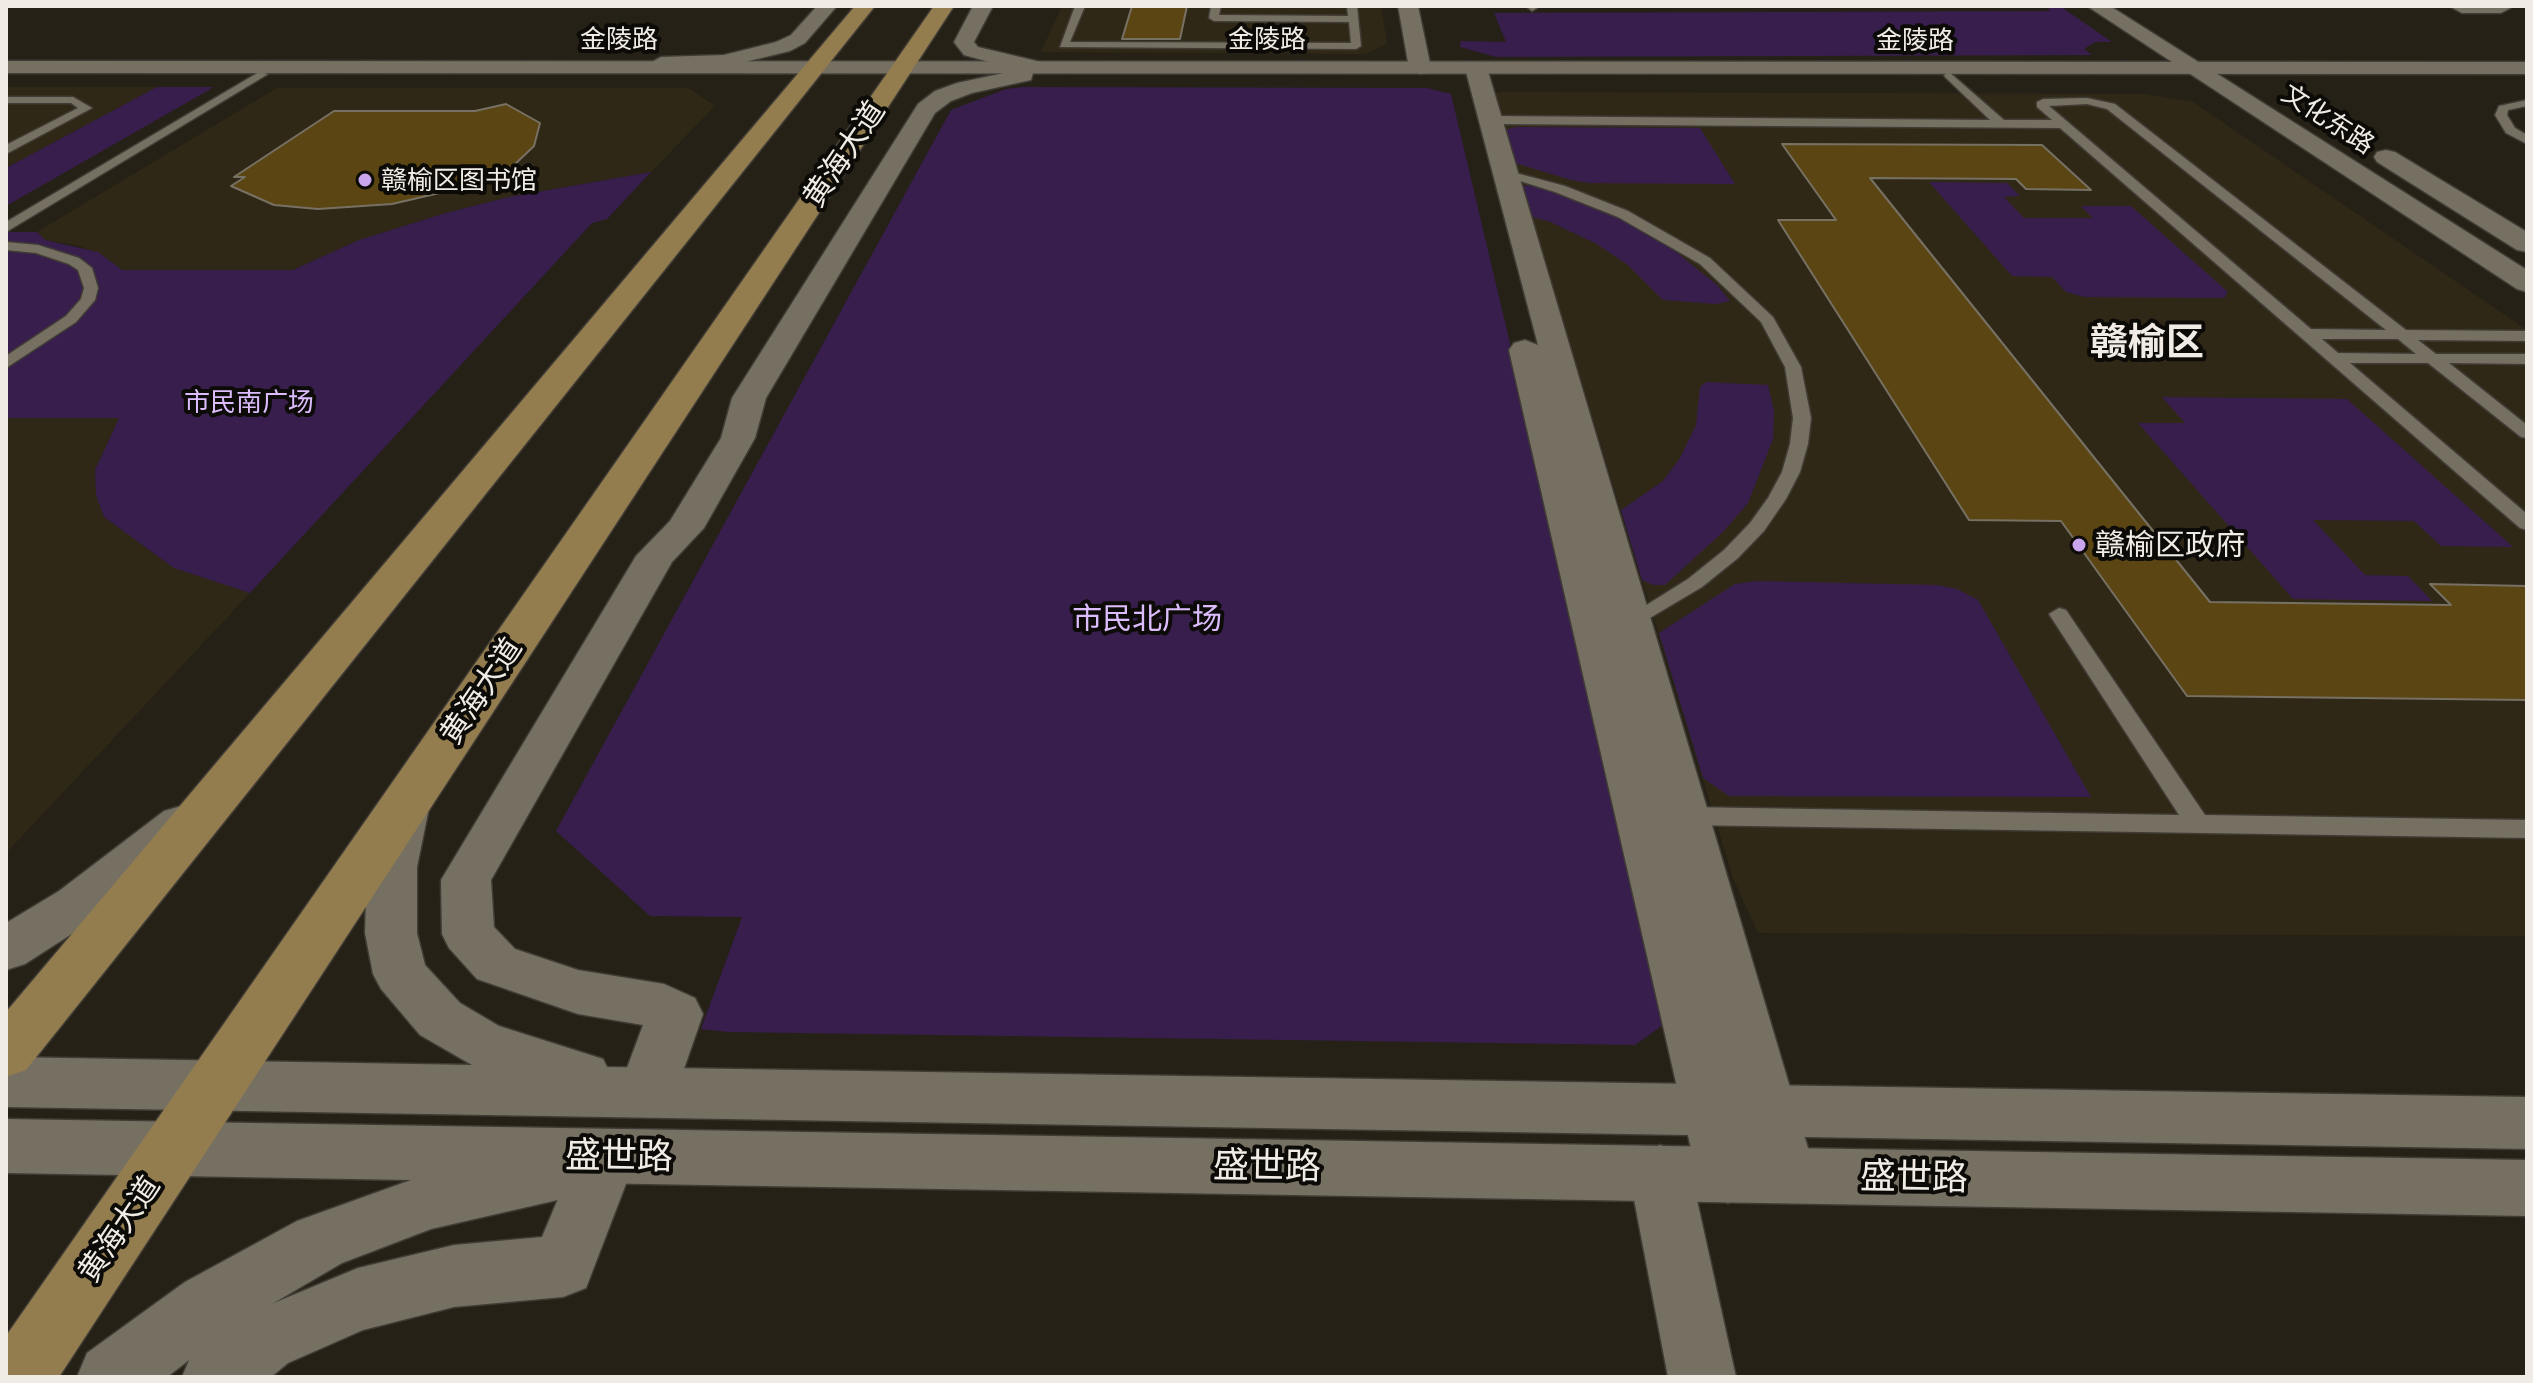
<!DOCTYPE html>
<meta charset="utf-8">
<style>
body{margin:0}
#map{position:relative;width:2533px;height:1383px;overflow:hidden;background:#262116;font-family:"Exo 2",sans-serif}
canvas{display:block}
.frame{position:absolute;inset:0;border:8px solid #f0ece5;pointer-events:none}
</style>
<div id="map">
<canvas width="2533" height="1383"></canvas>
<div class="frame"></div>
</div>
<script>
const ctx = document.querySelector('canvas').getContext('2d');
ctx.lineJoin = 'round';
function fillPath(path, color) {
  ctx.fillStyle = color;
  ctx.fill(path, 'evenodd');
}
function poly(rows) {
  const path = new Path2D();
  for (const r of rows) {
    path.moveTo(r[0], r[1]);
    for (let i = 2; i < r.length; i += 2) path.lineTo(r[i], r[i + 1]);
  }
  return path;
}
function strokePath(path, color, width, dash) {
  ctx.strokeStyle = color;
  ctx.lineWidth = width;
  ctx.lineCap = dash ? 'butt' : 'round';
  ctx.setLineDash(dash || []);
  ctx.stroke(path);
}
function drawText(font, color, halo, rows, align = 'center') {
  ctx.font = font + ' "Exo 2","Noto Sans SC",sans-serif';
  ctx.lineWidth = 8;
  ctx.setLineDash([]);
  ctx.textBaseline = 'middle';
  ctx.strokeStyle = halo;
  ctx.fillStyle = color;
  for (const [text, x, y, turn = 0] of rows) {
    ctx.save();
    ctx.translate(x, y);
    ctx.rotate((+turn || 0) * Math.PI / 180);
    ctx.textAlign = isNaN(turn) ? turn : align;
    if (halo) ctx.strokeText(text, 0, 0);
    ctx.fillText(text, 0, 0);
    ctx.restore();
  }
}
fillPath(poly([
 [1062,6,1381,6,1387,44,1365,54,1041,52],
 [6,87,157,87,6,168],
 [277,88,688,88,715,106,651,172,509,197,446,213,359,240,293,270,122,270,109,260,81,246,45,240,37,232],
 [1503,92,2145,94,2193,102,2527,330,2527,936,1758,933,1733,878,1494,93],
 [6,418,119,418,95,470,104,517,174,568,250,593,6,853]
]), '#302817');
fillPath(poly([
 [2045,6,2060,6,2112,42,2095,42,2084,49,2092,55,1496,57,1460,47,1461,41,1506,42,1494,13,2051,11],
 [157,87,214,87,6,206,6,168],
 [1023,87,1427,88,1451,94,1670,1020,1635,1045,728,1032,701,1029,742,917,650,916,556,831,951,110,1006,89],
 [1516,127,1700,128,1735,184,1588,183,1571,180,1515,163,1505,130],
 [651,172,607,219,592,223,250,593,174,568,104,517,96,495,95,470,119,418,6,418,6,232,37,232,45,240,98,252,122,270,293,270,359,240,446,213,509,197],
 [1929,182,2007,183,2020,196,2004,197,2024,218,2093,218,2081,206,2131,206,2228,292,2224,298,2084,297,2066,292,2052,277,2012,276],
 [1539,185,1584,201,1624,220,1676,252,1717,285,1730,301,1716,304,1663,300,1628,265,1597,244,1548,221,1532,217,1522,186],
 [1706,382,1768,385,1774,411,1773,439,1748,503,1724,531,1665,585,1653,585,1642,580,1621,510,1663,481,1680,458,1696,425,1700,387],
 [2162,397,2347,399,2513,547,2441,546,2414,521,2313,520,2365,575,2408,576,2432,601,2293,599,2138,423,2185,423],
 [1756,581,1937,585,1957,589,1978,600,2091,797,1729,796,1703,778,1659,633,1735,584]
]), '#371e4d');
const building = poly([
 [1132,6,1187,6,1180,39,1122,39,1132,6],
 [506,104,540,123,534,146,512,167,461,188,392,204,318,209,274,205,231,186,245,177,234,177,334,111,475,111,506,104],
 [1782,144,2042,145,2091,190,2026,189,2016,179,1870,178,2210,602,2451,605,2430,584,2527,586,2527,700,2187,696,2061,521,1969,520,1778,220,1836,220,1782,144]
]);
fillPath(building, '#5a4513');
strokePath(building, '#777164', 2);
const service = poly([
 [1075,6,1085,6,1070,42,1351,43,1349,22,1214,21,1209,18,1211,6,1221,6,1219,15,1348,16,1347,6,1357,6,1361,46,1356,49,1060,47,1075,6],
 [1526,6,1536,6,1537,8,1532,11,1526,6],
 [2449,6,2464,7,2514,6,2501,13,2462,13,2449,6],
 [259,72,268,74,6,232,6,222,259,72],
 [1949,72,2004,120,2052,120,2037,107,2037,102,2043,99,2087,98,2115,104,2406,330,2527,331,2527,341,2418,340,2436,354,2527,354,2527,364,2449,363,2527,425,2527,438,2521,437,2428,363,2350,363,2527,514,2527,530,2520,528,2060,128,1491,124,1485,120,1491,116,1990,120,1945,77,1944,75,1949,72],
 [2087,104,2107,109,2386,330,2311,329,2049,106,2087,104],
 [2322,339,2398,339,2416,354,2338,353,2322,339],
 [6,97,73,97,92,108,6,154,6,145,78,108,71,103,6,103,6,97],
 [2527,100,2527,106,2508,110,2507,115,2515,128,2527,135,2527,144,2506,133,2495,115,2499,106,2527,100],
 [1501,169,1565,186,1628,211,1710,258,1773,317,1801,367,1811,418,1808,444,1800,472,1786,499,1764,531,1738,558,1702,587,1638,625,1631,627,1621,621,1688,579,1724,550,1750,523,1768,498,1782,472,1790,444,1793,418,1785,367,1761,322,1700,264,1618,217,1555,192,1501,175,1501,169],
 [6,242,38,245,79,258,92,268,98,288,95,300,76,322,6,368,6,356,66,316,81,299,84,288,78,270,69,264,36,253,6,250,6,242],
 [2059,608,2066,610,2205,815,2527,820,2527,838,1686,825,1677,822,1674,816,1677,810,1686,807,2179,815,2049,614,2059,608]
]);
const minor = poly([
 [817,6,837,6,805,43,790,51,724,67,661,69,650,63,661,57,724,55,776,42,791,35,817,6],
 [973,6,993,6,974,42,978,47,1041,62,1044,67,1033,73,1031,80,972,93,951,101,935,113,766,398,755,438,704,528,672,562,491,880,494,927,515,949,578,970,664,984,695,998,703,1014,676,1092,668,1110,647,1117,626,1110,618,1092,643,1025,578,1014,477,979,449,948,442,934,441,880,636,556,670,521,721,438,732,398,918,104,935,91,957,83,1018,70,964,55,957,46,954,42,973,6],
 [1398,6,1418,6,1431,68,1428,73,1420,74,1409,68,1398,6],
 [1476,62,1487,68,1816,1175,1807,1195,1785,1203,1763,1195,1756,1180,1750,1195,1728,1203,1706,1195,1697,1175,1509,350,1514,343,1525,340,1538,345,1465,68,1476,62],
 [603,1136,625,1144,634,1163,586,1288,563,1297,454,1307,363,1330,288,1363,271,1377,182,1377,192,1353,240,1317,358,1268,454,1245,542,1237,581,1144,603,1136],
 [1660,1145,1682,1154,1691,1173,1736,1377,1668,1377,1629,1173,1638,1154,1660,1145]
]);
const tertiary = poly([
 [6,61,2527,62,2527,74,6,73,6,61]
]);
const secondary = poly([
 [2087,6,2110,6,2527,270,2527,292,2517,289,2087,6],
 [2386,150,2395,152,2527,232,2527,252,2517,250,2377,162,2374,157,2377,152,2386,150],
 [405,791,422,796,429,808,417,867,417,933,425,965,460,1003,499,1026,603,1059,607,1067,2527,1097,2527,1149,6,1107,6,1057,472,1065,420,1035,381,989,373,974,365,933,367,867,381,808,388,796,405,791],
 [181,806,198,811,205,823,198,835,95,919,25,964,6,970,6,923,59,891,164,811,181,806],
 [6,1119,2527,1160,2527,1216,588,1183,584,1191,562,1199,431,1229,342,1263,231,1328,167,1377,77,1377,87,1353,185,1282,297,1221,411,1180,6,1173,6,1119]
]);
const primary = poly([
 [855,6,875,6,26,1070,6,1077,6,1012,855,6],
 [934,6,954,6,59,1377,6,1377,6,1336,934,6]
]);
strokePath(service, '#403c35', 3);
strokePath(minor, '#403c35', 3);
strokePath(tertiary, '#403c35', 3);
strokePath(secondary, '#403c35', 3);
strokePath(primary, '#403c35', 3);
fillPath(service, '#767063');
fillPath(minor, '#767063');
fillPath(tertiary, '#767063');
fillPath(secondary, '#767063');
fillPath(primary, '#937d4f');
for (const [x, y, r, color] of [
 [365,180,8,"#c9a5ee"],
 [2079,545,8,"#c9a5ee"]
]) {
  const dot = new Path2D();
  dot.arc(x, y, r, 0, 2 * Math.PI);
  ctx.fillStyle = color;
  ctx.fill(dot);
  strokePath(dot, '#0d0b07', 3);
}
drawText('26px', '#f0ece5', '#0d0b07', [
 ["金陵路",619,39],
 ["金陵路",1267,39],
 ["金陵路",1915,40],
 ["文化东路",2328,119,33]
]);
drawText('26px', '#f0ece5', '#0d0b07', [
 ["赣榆区图书馆",381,180]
], 'left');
drawText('26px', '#dbbcfd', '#0d0b07', [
 ["市民南广场",249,402]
]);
drawText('30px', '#f0ece5', '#0d0b07', [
 ["黄海大道",844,154,-56],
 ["黄海大道",481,691,-56],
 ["黄海大道",119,1229,-56]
]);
drawText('30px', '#f0ece5', '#0d0b07', [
 ["赣榆区政府",2095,545]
], 'left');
drawText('30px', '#dbbcfd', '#0d0b07', [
 ["市民北广场",1147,619]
]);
drawText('36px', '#f0ece5', '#0d0b07', [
 ["盛世路",619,1156,1],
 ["盛世路",1267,1166,1],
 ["盛世路",1914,1177,1]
]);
drawText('bold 38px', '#f0ece5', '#0d0b07', [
 ["赣榆区",2147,342]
]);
</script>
